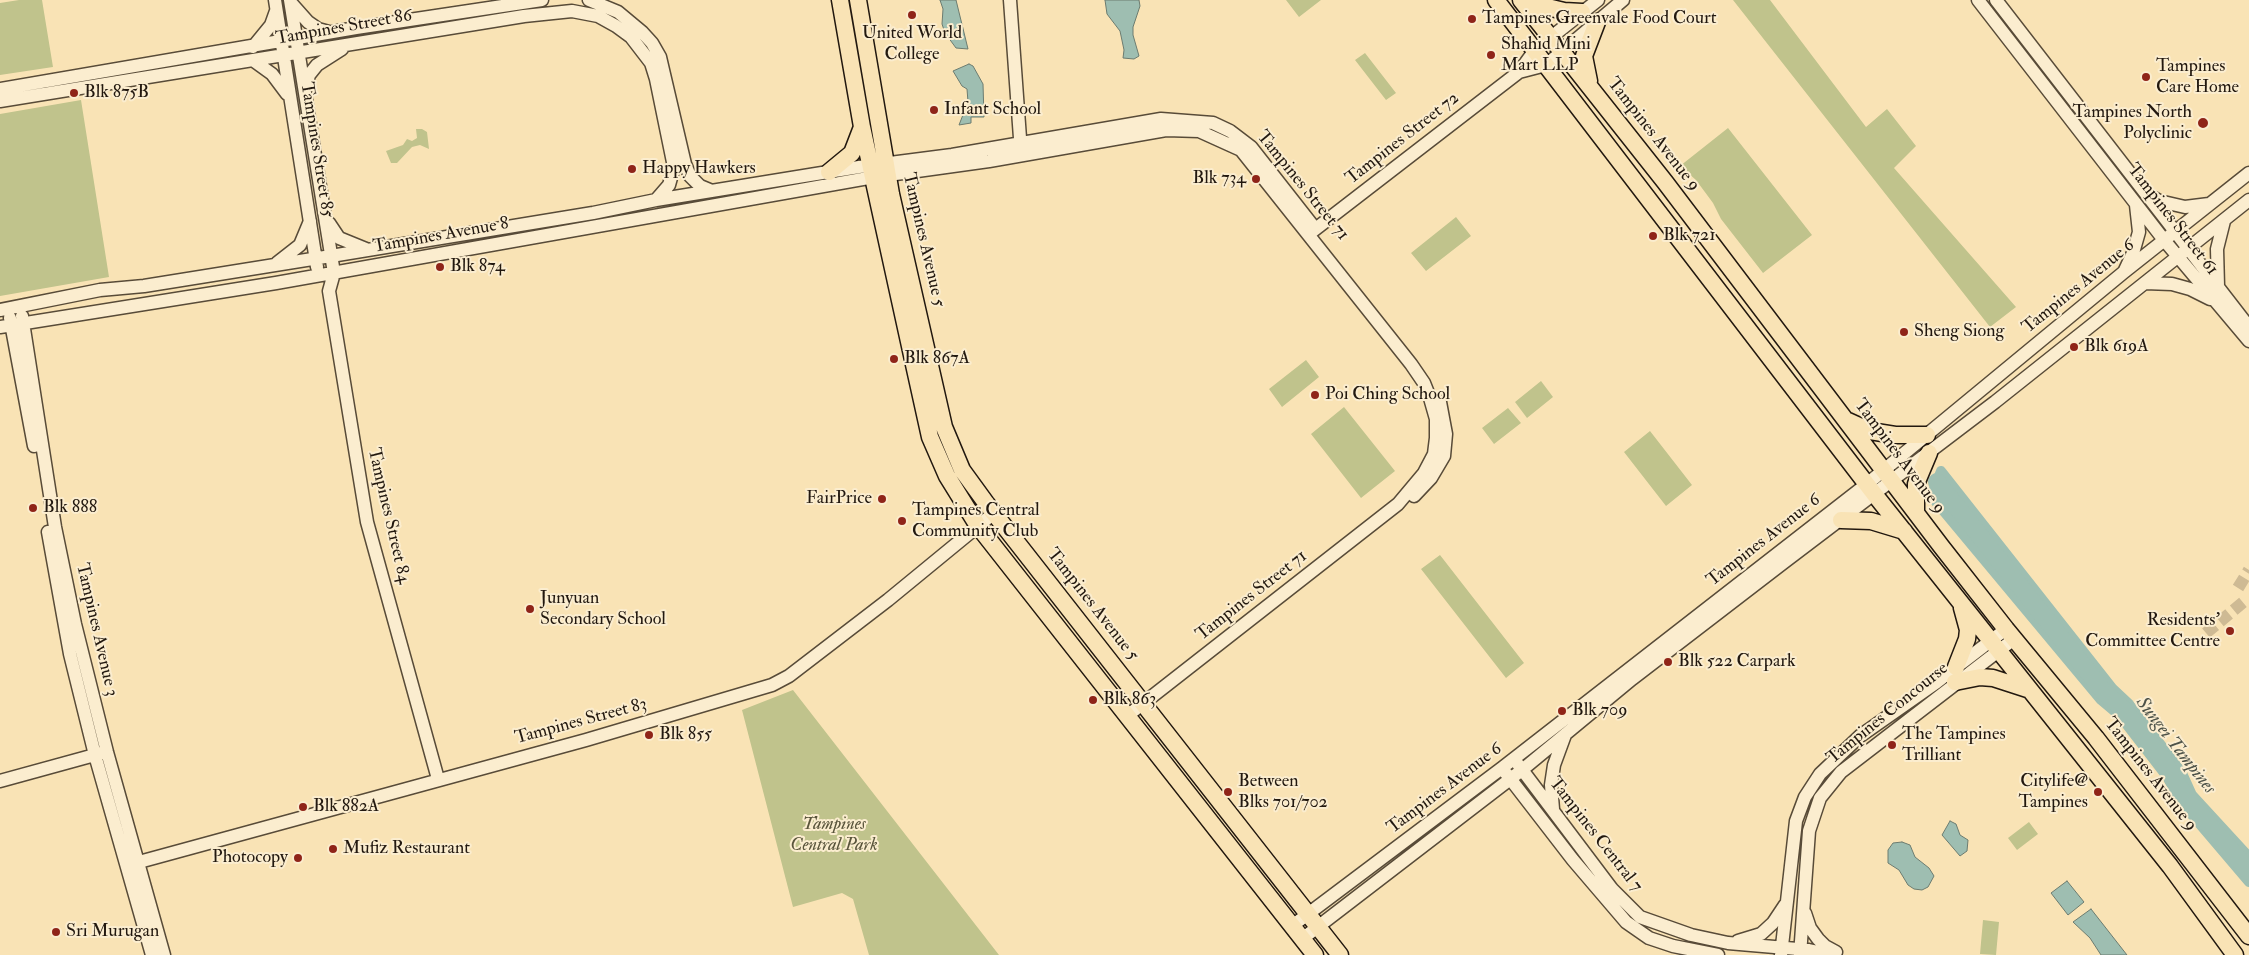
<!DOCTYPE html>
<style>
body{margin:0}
canvas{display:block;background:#f9e3b5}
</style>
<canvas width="2249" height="955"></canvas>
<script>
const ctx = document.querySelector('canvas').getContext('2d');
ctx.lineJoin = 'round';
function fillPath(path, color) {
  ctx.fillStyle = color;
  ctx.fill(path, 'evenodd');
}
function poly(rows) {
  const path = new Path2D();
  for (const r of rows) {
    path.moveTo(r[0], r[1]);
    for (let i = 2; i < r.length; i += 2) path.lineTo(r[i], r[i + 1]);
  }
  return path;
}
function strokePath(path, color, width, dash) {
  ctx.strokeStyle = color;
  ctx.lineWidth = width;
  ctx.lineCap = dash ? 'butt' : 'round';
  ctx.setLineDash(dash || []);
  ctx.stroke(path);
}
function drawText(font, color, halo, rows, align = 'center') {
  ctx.font = font + ' "IM FELL Double Pica",serif';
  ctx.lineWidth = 4;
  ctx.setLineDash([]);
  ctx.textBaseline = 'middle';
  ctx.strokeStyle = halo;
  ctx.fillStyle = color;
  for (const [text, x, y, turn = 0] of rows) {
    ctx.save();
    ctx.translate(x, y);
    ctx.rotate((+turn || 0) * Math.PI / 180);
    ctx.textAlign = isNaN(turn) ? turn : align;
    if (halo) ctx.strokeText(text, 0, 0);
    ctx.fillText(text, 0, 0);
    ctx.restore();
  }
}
fillPath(poly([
 [19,0,42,0,53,67,0,75,0,3],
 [1286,0,1321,0,1299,17],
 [1733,0,1770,0,1866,127,1887,109,1916,146,1894,168,2016,307,1990,327],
 [1365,53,1396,93,1386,100,1355,60],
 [81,100,109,277,0,296,0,114],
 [1728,128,1812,235,1763,273,1721,219,1713,203,1696,180,1680,166],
 [416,129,422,129,427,132,429,149,420,145,412,147,397,163,391,163,386,151,403,145,407,139,412,141,417,138],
 [1456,217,1471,236,1426,271,1411,253],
 [1306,360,1319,377,1282,407,1269,389],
 [1541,381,1553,397,1527,418,1515,402],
 [1344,407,1395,471,1361,498,1311,434],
 [1508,408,1521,423,1494,444,1482,428],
 [1650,431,1692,485,1666,506,1624,452],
 [1440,555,1524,663,1506,678,1421,569],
 [793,690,999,955,869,955,853,899,842,893,793,907,742,710],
 [2029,822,2038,834,2017,850,2008,838],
 [1983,920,1999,922,1996,955,1980,954]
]), '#c0c38c');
const water = poly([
 [940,0,956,0,968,49,956,48,945,33,942,24,943,9,940,0],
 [1105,0,1139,0,1140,6,1133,27,1133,35,1139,56,1134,59,1123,58,1124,50,1120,31,1107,14,1105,0],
 [969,64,973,66,983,84,984,117,971,117,971,123,959,125,968,102,967,89,962,86,953,71,969,64],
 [1950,821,1956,824,1960,835,1968,840,1967,851,1960,856,1942,835,1950,821],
 [1902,842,1910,845,1915,857,1929,868,1934,876,1928,887,1922,890,1914,889,1908,885,1899,870,1888,863,1888,850,1893,843,1902,842],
 [2067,881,2084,902,2068,915,2051,893,2067,881],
 [2091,909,2127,955,2101,955,2090,938,2073,922,2091,909]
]);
fillPath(water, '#9ebeb1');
strokePath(water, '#6c7c70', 1);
strokePath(poly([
 [2249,857,2192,795,2182,773,2165,750,2129,704,2113,689,1941,471,1931,496,2101,700,2120,716,2168,778,2181,802,2249,882]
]), '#9ebeb1', 10);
strokePath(poly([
 [1937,482,2105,693,2123,709,2162,758,2173,779,2203,818,2249,871]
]), '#9ebeb1', 18);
strokePath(poly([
 [2238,588,2249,570],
 [2206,633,2247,599]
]), '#ceba94', 12, [12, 6]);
const minor = poly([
 [275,0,317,267],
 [290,0,334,273,329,291,367,522,438,779],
 [589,0,618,12,642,32,652,43,660,57,685,164,690,176,700,186,712,191],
 [1010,0,1021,152],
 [1978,0,2164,240,2249,341],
 [1996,0,2249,327],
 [292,4,308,22,318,29,329,32],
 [253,47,271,25,276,11],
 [254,61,272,74,287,94],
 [1519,72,1546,65,1623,0],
 [306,87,309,75,317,65,342,49],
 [0,89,356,28,542,0],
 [0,101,524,16,572,11,598,16,616,26,631,37,651,63,656,79,674,167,669,185,656,200],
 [2149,195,2159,201,2185,207,2209,204],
 [329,223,339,238,366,249],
 [1309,234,1519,72,1535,50,1598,0],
 [277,263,300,245,310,221],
 [2125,270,2133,253,2139,232,2136,205],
 [2145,283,2172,284,2190,289,2210,299],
 [2218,286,2217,249,2224,221],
 [0,310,100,290,144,286,331,256,593,213,656,200,859,167,952,155,1161,119,1213,123,1230,131,1251,147,1313,226],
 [22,316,55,527,75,624,107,752,164,955],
 [10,318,34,446],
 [0,327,276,283,874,177,989,161,1166,130,1199,131,1241,150,1411,364,1424,383,1430,398,1436,419,1436,438,1434,454,1424,473,1398,504,1127,716],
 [1414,496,1431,478,1444,456,1446,434,1440,402],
 [48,532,70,654,95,755,152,955],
 [1517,763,1612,889,1640,917,1691,935,1728,943,1809,950,1833,955],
 [1505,772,1573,860,1626,922,1649,938,1673,946,1718,955],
 [0,781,102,753],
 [1553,809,1551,785,1554,765,1565,735],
 [128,865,586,740,772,685,789,676,888,600,994,513],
 [1805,913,1810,928,1818,939,1825,946,1836,952],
 [1292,926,1502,768,1867,484,2124,272,2249,173],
 [1302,939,1522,770,1632,679,1783,563,1995,402,2249,200],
 [1738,941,1761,934,1773,923,1785,905],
 [1781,955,1796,821,1805,797,1820,774,1860,736,1937,682,2006,629],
 [1800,955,1809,831,1820,798,1841,772,2014,639]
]);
const major = poly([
 [840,0,862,127,915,369,930,437,947,476,978,526,1315,955],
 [858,0,891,194,944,427,962,470,986,503,1340,955],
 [1496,0,1875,495,2170,866,2235,955],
 [1521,0,1665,182,1941,546,2006,629,2096,738,2249,936],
 [1532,0,1543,6,1564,11,1582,12],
 [1589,81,1584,56,1597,22],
 [829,172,852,153,862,127],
 [1848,421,1870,431,1895,435,1927,435],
 [1916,512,1916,484,1929,453],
 [1841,520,1871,521,1904,531],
 [1956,667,1967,639,1968,630,1962,608],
 [1955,682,1980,677,1993,678,2030,690]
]);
strokePath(minor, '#584b38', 15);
strokePath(major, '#22180f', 19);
strokePath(minor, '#fbedcf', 12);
strokePath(major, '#f9e3b5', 16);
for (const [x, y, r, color] of [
 [912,15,5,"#8f2418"],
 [1472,19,5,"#8f2418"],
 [1491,55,5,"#8f2418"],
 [2146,77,5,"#8f2418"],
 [74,93,5,"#8f2418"],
 [934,110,5,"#8f2418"],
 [2203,123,6,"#8f2418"],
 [632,169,5,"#8f2418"],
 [1256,179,5,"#8f2418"],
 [1653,236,5,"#8f2418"],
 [440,267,5,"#8f2418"],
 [1904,332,5,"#8f2418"],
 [2074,347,5,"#8f2418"],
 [894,359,5,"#8f2418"],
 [1315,395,5,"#8f2418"],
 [882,499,5,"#8f2418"],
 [33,508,5,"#8f2418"],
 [902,521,5,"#8f2418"],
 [530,609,5,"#8f2418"],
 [2230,631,5,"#8f2418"],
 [1668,662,5,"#8f2418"],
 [1093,700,5,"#8f2418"],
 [1562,711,5,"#8f2418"],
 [649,735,5,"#8f2418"],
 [1892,745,5,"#8f2418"],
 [1228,792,5,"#8f2418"],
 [2098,792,5,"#8f2418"],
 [303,807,5,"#8f2418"],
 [333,849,5,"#8f2418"],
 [298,858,5,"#8f2418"],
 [56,932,5,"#8f2418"]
]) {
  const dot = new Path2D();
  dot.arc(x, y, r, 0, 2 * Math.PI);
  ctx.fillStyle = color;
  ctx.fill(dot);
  strokePath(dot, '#fbedcf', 2);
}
drawText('18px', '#22180f', '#fbedcf', [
 ["Tampines Greenvale Food Court",1482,19],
 ["United World",912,34,"center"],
 ["College",912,55,"center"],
 ["Shahid Mini",1501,45],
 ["Mart LLP",1501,66],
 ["Tampines",2156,67],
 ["Care Home",2156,88],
 ["Blk 875B",84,93],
 ["Infant School",944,110],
 ["Tampines North",2192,113,"right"],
 ["Polyclinic",2192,134,"right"],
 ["Happy Hawkers",642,169],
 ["Blk 734",1246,179,"right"],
 ["Blk 721",1663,236],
 ["Blk 874",450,267],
 ["Sheng Siong",1914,332],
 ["Blk 619A",2084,347],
 ["Blk 867A",904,359],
 ["Poi Ching School",1325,395],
 ["FairPrice",872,499,"right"],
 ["Blk 888",43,508],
 ["Tampines Central",912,511],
 ["Community Club",912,532],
 ["Junyuan",540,599],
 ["Secondary School",540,620],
 ["Residents'",2220,621,"right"],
 ["Committee Centre",2220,642,"right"],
 ["Blk 522 Carpark",1678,662],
 ["Blk 863",1103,700],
 ["Blk 709",1572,711],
 ["Blk 855",659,735],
 ["The Tampines",1902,735],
 ["Trilliant",1902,756],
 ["Between",1238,782],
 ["Blks 701/702",1238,803],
 ["Citylife@",2088,782,"right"],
 ["Tampines",2088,803,"right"],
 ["Blk 882A",313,807],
 ["Mufiz Restaurant",343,849],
 ["Photocopy",288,858,"right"],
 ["Sri Murugan",66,932]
], 'left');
drawText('18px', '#22180f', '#fbedcf', [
 ["Tampines Street 86",344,28,-10],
 ["Tampines Avenue 9",1653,135,52],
 ["Tampines Street 72",1403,139,-38],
 ["Tampines Street 85",316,150,81],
 ["Tampines Street 71",1302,186,51],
 ["Tampines Street 61",2172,220,52],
 ["Tampines Avenue 8",441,236,-10],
 ["Tampines Avenue 5",923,240,77],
 ["Tampines Avenue 6",2079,287,-39],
 ["Tampines Avenue 9",1899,457,53],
 ["Tampines Street 84",388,516,77],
 ["Tampines Avenue 6",1764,541,-38],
 ["Tampines Street 71",1252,596,-38],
 ["Tampines Avenue 5",1092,605,52],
 ["Tampines Avenue 3",96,630,77],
 ["Tampines Concourse",1888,714,-39],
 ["Tampines Street 83",581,722,-15],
 ["Tampines Avenue 9",2150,775,52],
 ["Tampines Avenue 6",1445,789,-37],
 ["Tampines Central 7",1595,835,52]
]);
drawText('italic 18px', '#59543b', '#fbedcf', [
 ["Tampines",834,825],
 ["Central Park",834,846]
]);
drawText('italic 19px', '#4d5248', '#fbedcf', [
 ["Sungei Tampines",2175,746,52]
]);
</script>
